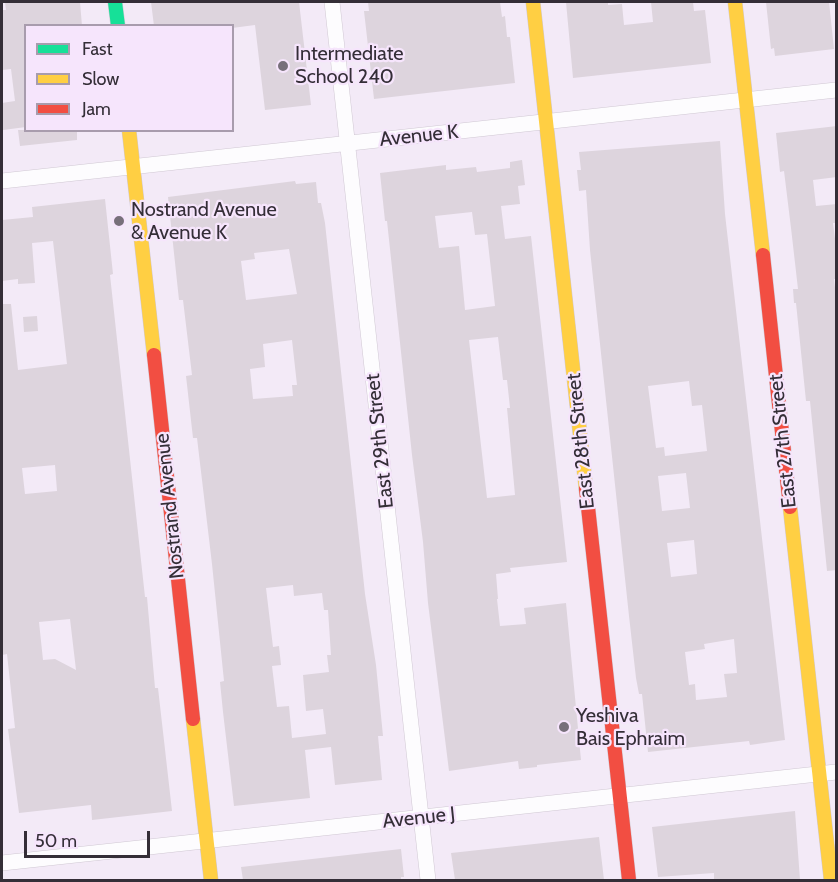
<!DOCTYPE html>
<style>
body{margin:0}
#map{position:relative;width:838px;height:882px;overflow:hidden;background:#f3eaf7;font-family:Cabin,sans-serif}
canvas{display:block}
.frame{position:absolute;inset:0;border:3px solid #342e37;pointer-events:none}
.legend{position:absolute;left:24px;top:24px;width:210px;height:108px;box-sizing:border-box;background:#f6e5fc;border:2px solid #a89cad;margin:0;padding:8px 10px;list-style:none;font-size:18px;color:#342e37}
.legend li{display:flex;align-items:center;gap:12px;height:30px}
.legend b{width:30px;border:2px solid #a89cad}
.scale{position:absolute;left:24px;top:831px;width:126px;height:27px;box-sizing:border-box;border:3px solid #342e37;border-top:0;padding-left:8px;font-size:18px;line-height:21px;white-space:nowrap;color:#342e37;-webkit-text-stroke:4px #f6e5fc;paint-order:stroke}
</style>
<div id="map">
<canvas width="838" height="882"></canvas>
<div class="frame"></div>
<ul class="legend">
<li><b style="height:8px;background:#16e098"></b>Fast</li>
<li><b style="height:8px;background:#ffcf43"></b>Slow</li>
<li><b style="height:8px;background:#f24e42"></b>Jam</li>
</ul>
<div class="scale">50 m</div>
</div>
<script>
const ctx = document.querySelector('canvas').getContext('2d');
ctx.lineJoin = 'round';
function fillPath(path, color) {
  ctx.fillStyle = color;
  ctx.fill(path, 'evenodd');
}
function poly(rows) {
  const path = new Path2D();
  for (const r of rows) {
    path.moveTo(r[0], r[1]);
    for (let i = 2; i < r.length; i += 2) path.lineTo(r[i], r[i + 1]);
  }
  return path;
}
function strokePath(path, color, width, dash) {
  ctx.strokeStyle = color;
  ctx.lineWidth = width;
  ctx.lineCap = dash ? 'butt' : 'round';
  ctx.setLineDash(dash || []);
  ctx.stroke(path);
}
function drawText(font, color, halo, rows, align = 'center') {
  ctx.font = font + ' Cabin,sans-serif';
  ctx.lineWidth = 4.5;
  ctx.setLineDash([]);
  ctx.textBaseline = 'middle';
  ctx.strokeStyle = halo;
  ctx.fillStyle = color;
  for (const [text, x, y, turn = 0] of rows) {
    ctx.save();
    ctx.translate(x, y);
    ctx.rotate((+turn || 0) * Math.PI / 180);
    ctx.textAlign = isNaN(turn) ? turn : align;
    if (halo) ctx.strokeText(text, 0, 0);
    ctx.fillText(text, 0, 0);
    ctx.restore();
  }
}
fillPath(poly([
 [5,2,80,2,82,26,26,26,26,127,3,130,2,103,15,101,11,69,2,70,2,10,6,10],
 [151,2,299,2,311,105,265,110,255,25,232,28,232,26,154,26],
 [368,2,500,2,502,17,505,16,507,37,510,37,515,83,374,99,364,11,369,11],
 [566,2,608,2,608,5,622,4,624,25,653,22,651,2,693,2,694,11,705,10,711,63,573,78],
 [766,2,829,2,834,49,775,56,774,48,771,49],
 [837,126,837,177,813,180,816,206,837,204,837,223,833,223,837,254,837,279,834,279,837,305,837,570,827,571,810,401,806,401,796,303,794,303,793,289,798,289,791,228,784,171,780,172,776,133],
 [18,130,77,130,77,140,20,146],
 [720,141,725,214,785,740,750,745,749,741,648,752,642,694,639,694,636,678,629,616,590,250,586,190,579,191,577,170,581,170,579,152],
 [689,381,692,406,702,405,707,451,665,456,664,447,656,448,648,386],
 [686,473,690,508,662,511,658,476],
 [694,540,697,574,671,577,667,543],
 [734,639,737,673,724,674,727,697,696,700,695,684,689,685,685,652,705,649,704,644],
 [522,160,525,185,518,186,520,204,501,206,505,239,531,236,567,562,510,568,511,572,496,574,498,599,497,599,500,626,526,624,524,608,566,603,581,760,537,765,537,767,519,769,518,761,449,771,428,603,423,542,412,455,387,221,385,221,380,173,446,165,446,170,476,167,477,172,510,168,510,162],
 [472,212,475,235,487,234,495,306,465,310,459,246,439,248,435,216],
 [498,337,503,380,507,380,510,408,507,408,515,495,487,498,469,340],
 [295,181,296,184,316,182,318,203,321,203,325,223,365,594,376,665,383,736,378,736,382,780,335,785,331,747,305,750,310,798,234,806,223,712,220,682,224,681,212,564,197,438,193,438,186,376,192,375,183,300,179,300,168,197],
 [289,249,297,294,246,300,241,261,255,259,254,253],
 [292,340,297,385,292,385,293,396,253,399,250,369,265,367,263,344],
 [293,585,294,596,322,593,324,610,328,610,331,655,327,655,329,672,303,675,306,711,323,709,326,734,292,738,289,706,277,707,272,666,281,665,279,646,273,647,266,588],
 [105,199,113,274,110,275,145,597,147,597,155,688,158,688,172,811,92,820,91,805,19,813,8,729,15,728,7,654,2,655,2,304,11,304,18,370,67,364,53,241,32,243,35,283,18,284,18,279,2,281,2,220,33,217,32,207],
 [55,465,57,491,25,494,22,468],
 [70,619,76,670,55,659,43,660,39,622],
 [37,316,38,331,24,332,23,317],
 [795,811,800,880,714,880,714,873,658,877,652,827],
 [599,837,604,880,455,880,451,853],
 [401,849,404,877,401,877,401,880,243,880,241,867]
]), '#ddd4dd');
const street = poly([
 [332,2,428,880],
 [2,181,836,90],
 [2,863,836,772]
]);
const fast = poly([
 [115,2,118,26]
]);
const slow = poly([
 [533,2,586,489],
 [735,2,763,255],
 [129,130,154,355],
 [790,507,831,880],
 [193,719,211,880]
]);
const jam = poly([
 [763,255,790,507],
 [154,355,193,719],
 [586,489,629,880]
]);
strokePath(street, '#d0c8d3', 16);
strokePath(fast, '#d0c8d3', 15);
strokePath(slow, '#d0c8d3', 15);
strokePath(jam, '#d0c8d3', 15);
strokePath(street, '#fdfcfe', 15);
strokePath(fast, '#16e098', 14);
strokePath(slow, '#ffcf43', 14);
strokePath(jam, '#f24e42', 14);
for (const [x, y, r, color] of [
 [283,66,6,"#77707a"],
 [119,221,6,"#77707a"],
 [564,727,6,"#77707a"]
]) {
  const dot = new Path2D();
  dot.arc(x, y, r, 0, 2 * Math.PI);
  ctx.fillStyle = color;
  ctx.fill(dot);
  strokePath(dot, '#f6e5fc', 2);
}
drawText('20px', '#342e37', '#f6e5fc', [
 ["Intermediate",295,54],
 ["School 240",295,77],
 ["Nostrand Avenue",131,210],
 ["& Avenue K",131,233],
 ["Yeshiva",576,716],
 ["Bais Ephraim",576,739]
], 'left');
drawText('20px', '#342e37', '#f6e5fc', [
 ["Avenue K",419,136,-6],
 ["East 29th Street",380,441,-96],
 ["East 28th Street",581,441,-96],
 ["East 27th Street",783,441,-96],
 ["Nostrand Avenue",170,506,-96],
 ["Avenue J",419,818,-6]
]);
</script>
